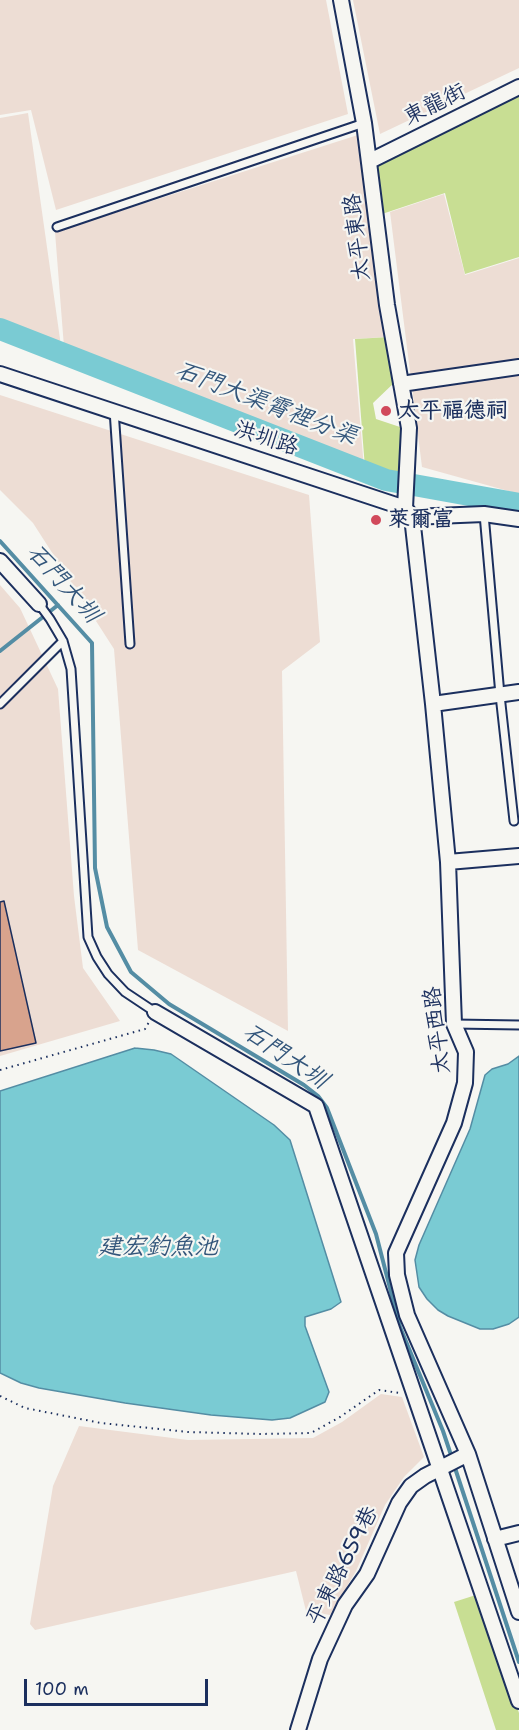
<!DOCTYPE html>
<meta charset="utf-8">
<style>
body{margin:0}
#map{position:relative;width:519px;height:1730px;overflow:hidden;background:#f6f6f2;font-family:"Shantell Sans",sans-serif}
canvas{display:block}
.scale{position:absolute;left:24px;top:1679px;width:184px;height:27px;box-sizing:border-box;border:3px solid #1b2f5e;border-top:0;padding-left:8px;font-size:18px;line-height:21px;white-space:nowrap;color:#1b2f5e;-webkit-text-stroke:4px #f6f6f2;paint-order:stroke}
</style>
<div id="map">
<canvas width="519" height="1730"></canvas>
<div class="scale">100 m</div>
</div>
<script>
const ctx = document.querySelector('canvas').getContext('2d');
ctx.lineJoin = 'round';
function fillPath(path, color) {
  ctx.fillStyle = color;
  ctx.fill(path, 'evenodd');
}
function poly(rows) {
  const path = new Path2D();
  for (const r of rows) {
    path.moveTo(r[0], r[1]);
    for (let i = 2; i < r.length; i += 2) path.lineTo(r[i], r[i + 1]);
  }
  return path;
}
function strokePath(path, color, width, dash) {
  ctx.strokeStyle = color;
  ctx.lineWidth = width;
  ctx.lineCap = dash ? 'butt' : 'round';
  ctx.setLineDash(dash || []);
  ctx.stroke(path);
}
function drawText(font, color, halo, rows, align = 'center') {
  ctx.font = font + ' "Shantell Sans","LXGW WenKai TC",sans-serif';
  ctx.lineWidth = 4.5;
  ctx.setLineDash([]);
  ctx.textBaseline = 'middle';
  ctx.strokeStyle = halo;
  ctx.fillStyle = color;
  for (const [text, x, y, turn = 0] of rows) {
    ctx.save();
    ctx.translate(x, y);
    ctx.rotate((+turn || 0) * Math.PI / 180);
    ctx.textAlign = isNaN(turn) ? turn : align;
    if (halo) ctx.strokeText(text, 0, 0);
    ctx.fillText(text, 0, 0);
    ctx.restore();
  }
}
fillPath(poly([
 [0,0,326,0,348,114,56,210,31,110,0,115],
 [353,0,519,0,519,68,380,134],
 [28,113,61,346,0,324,0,118],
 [361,134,388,337,353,339,364,468,64,347,55,232],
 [444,194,465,275,519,258,519,494,422,467,390,212],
 [0,395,309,495,320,642,282,671,288,1031,138,950,114,649,33,523,0,490],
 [0,585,20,608,58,689,74,896,83,968,120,1021,0,1056],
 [381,1394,402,1397,424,1457,404,1477,385,1505,356,1571,330,1615,306,1611,296,1571,35,1630,30,1624,53,1486,79,1426,188,1440,313,1438,342,1422]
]), '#edddd4');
fillPath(poly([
 [519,90,519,257,465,274,445,193,382,214,374,162],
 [390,337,396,381,373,403,376,419,400,427,404,481,387,477,365,468,355,339],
 [479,1594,519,1713,519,1730,496,1730,454,1602]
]), '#c8de93');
const water = poly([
 [135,1048,154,1050,171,1054,274,1125,290,1140,341,1302,331,1309,305,1317,305,1326,329,1392,325,1402,290,1418,272,1420,211,1415,125,1403,39,1388,21,1383,0,1373,0,1091,135,1048],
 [519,1056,519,1317,509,1324,493,1329,480,1329,448,1316,438,1310,427,1299,419,1287,415,1260,419,1245,470,1129,485,1075,492,1069,508,1064,519,1056]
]);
fillPath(water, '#7acbd3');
strokePath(water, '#548da4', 1.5);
strokePath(poly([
 [0,541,92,643,95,868,107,927,131,972,169,1004,304,1085,318,1096,327,1108,376,1234,400,1327,443,1431,452,1458],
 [0,651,58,605],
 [454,1465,519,1662]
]), '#548da4', 4);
strokePath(poly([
 [0,329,386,480,519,504]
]), '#7acbd3', 22);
const building = poly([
 [4,901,36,1043,0,1051,0,902,4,901]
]);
fillPath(building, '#d8a38d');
strokePath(building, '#1b2f5e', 1.5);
const service = poly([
 [57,227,364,123],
 [114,410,130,644],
 [484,514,500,695,514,821],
 [39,604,50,619,63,641,71,669,88,937,97,957,108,974,125,992,155,1012],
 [0,704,63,641],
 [454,1024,519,1025]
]);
const minor = poly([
 [341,0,364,123,387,305,409,428,405,508],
 [370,161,519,87],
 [0,374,405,508,412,517,484,514,519,519],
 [401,384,519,367],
 [412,517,433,704,448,862,454,1024,466,1052,465,1083,454,1123,396,1253,397,1275,407,1315,468,1454,519,1612],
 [0,561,39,604],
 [433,704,519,692],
 [448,862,519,856],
 [155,1012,316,1106,519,1701],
 [495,1539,519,1533],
 [298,1730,320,1659,345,1605,367,1574,399,1503,411,1486,425,1476,468,1454]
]);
strokePath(service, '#1b2f5e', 11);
strokePath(minor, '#1b2f5e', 18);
strokePath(poly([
 [0,1070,145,1029,149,1022],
 [0,1396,25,1408,101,1423,188,1432,260,1434,311,1433,340,1417,379,1390,400,1393]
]), '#1b2f5e', 2, [1.5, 4.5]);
strokePath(service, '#f6f6f2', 7);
strokePath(minor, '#f6f6f2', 14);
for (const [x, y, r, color] of [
 [386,411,6,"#d1495b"],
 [376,520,6,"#d1495b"]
]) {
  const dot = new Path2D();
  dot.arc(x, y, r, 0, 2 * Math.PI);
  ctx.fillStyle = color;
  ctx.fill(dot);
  strokePath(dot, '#f6f6f2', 2);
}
drawText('22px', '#1b2f5e', '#f6f6f2', [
 ["東龍街",435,105,-26],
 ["太平東路",358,237,-97],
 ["洪圳路",266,439,18],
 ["太平西路",438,1030,-97],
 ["平東路659巷",343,1566,-63]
]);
drawText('bold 22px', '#1b2f5e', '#f6f6f2', [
 ["太平福德祠",398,411],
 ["萊爾富",388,520]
], 'left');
drawText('italic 24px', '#33567b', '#f6f6f2', [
 ["石門大渠霄裡分渠",266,404,21],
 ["石門大圳",63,584,48],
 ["石門大圳",285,1057,34],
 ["建宏釣魚池",158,1248]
]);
</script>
